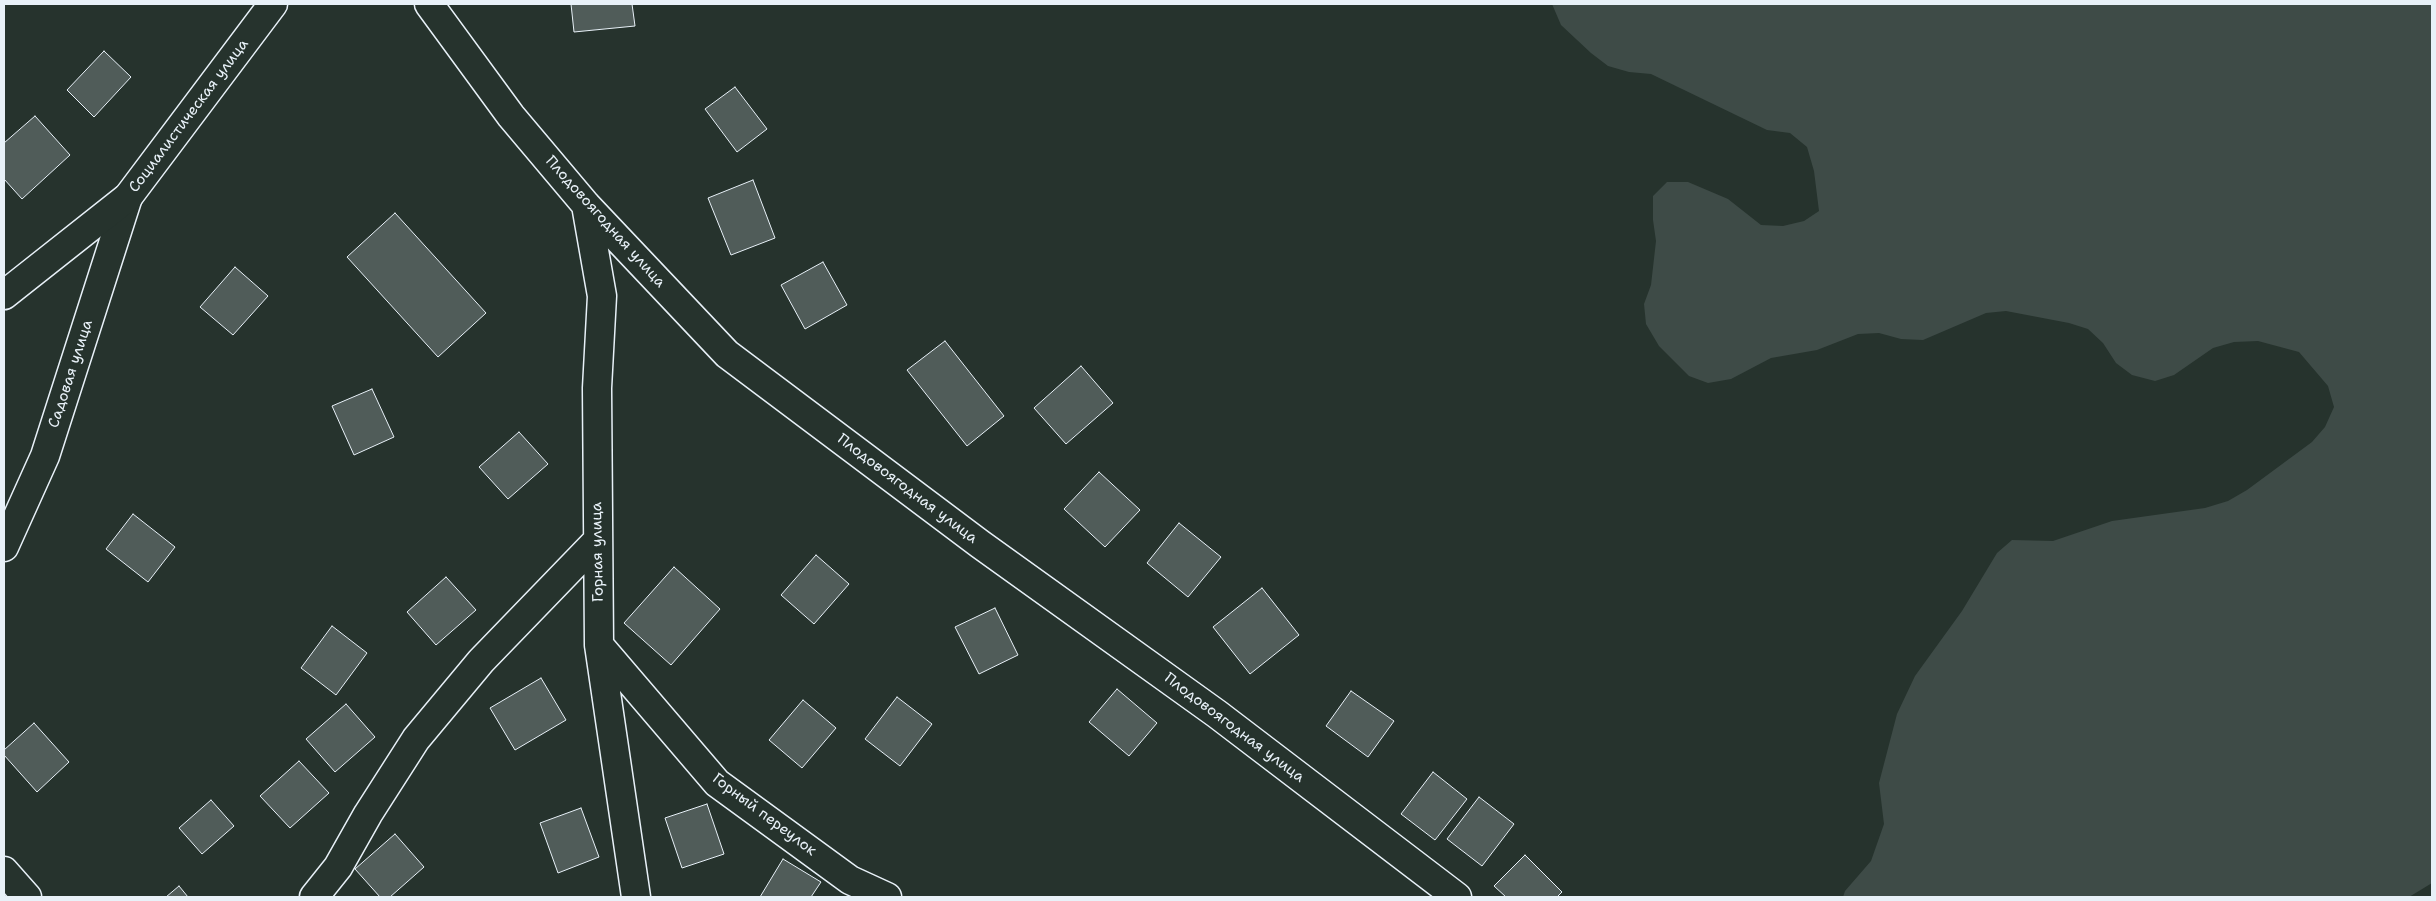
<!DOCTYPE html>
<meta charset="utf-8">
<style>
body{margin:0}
#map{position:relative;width:2436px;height:901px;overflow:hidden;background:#26332d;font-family:"Shantell Sans",sans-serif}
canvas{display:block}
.frame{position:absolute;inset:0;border:5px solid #e8f1f8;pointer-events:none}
</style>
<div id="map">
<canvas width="2436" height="901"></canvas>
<div class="frame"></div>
</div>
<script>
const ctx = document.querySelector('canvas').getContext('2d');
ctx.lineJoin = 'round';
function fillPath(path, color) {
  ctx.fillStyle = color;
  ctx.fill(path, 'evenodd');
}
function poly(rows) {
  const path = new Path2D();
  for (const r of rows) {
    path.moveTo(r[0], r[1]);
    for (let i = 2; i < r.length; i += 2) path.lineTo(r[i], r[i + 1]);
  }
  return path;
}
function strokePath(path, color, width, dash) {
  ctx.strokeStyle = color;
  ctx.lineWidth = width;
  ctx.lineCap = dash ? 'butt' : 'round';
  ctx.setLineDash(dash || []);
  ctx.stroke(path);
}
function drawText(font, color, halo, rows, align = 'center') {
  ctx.font = font + ' "Shantell Sans",sans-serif';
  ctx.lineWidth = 4.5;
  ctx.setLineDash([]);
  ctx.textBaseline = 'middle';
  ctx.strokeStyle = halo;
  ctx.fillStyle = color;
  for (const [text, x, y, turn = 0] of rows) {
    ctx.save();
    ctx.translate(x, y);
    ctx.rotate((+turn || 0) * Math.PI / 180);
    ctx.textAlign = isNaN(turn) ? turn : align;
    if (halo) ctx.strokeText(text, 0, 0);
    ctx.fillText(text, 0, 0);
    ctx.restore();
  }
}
fillPath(poly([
 [1552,4,2432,4,2432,883,2409,897,1843,897,1845,891,1871,861,1884,824,1879,783,1897,714,1915,676,1962,611,1997,553,2012,540,2053,541,2112,521,2205,508,2228,501,2247,490,2312,442,2325,427,2334,407,2328,386,2299,352,2258,341,2234,342,2213,348,2174,375,2155,381,2132,375,2116,363,2103,343,2088,329,2069,323,2006,311,1986,313,1923,340,1901,339,1879,333,1858,334,1817,350,1771,358,1731,379,1708,383,1689,376,1659,346,1646,324,1644,304,1651,285,1656,241,1653,220,1653,196,1667,182,1688,182,1728,199,1761,225,1783,226,1804,221,1819,211,1814,171,1807,147,1790,133,1767,130,1651,74,1629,72,1608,66,1591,53,1561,25]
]), '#3e4b47');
const building = poly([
 [571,4,632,4,635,26,574,32,571,4],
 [104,51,131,77,94,117,67,90,104,51],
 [735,87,767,129,737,152,705,109,735,87],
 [35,116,70,155,22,199,4,179,4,143,35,116],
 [753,180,775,238,731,255,708,198,753,180],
 [395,213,486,313,438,357,347,257,395,213],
 [823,262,847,305,805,329,781,285,823,262],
 [235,267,268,296,233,335,200,307,235,267],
 [945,341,1004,416,967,446,907,370,945,341],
 [1081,366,1113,403,1066,444,1034,408,1081,366],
 [372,389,394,437,354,455,332,406,372,389],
 [519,432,548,464,508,499,479,467,519,432],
 [1099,472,1140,510,1105,547,1064,509,1099,472],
 [133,514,175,547,148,582,106,549,133,514],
 [1179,523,1221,557,1188,597,1147,563,1179,523],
 [816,555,849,584,814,624,781,595,816,555],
 [674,567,720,609,671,665,624,623,674,567],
 [446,577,476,610,436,645,407,612,446,577],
 [1262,588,1299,635,1250,674,1213,627,1262,588],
 [995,608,1018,655,979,674,955,627,995,608],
 [332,626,367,653,336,695,301,668,332,626],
 [541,678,566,720,515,750,490,708,541,678],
 [1117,689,1157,723,1129,756,1089,722,1117,689],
 [1351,691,1394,721,1368,757,1326,726,1351,691],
 [897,697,932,724,900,766,865,739,897,697],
 [803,700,836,728,802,768,769,740,803,700],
 [346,704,375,737,335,772,306,739,346,704],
 [34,723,69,762,37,792,4,755,4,750,34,723],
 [299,761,329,793,290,828,260,796,299,761],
 [1433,772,1467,799,1435,840,1401,814,1433,772],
 [1479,797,1514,824,1482,866,1447,839,1479,797],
 [211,800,234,826,202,854,179,828,211,800],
 [707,804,724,854,682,868,665,818,707,804],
 [581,808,599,857,558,873,540,823,581,808],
 [395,834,424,867,390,897,380,897,355,869,395,834],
 [1525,855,1562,892,1557,897,1506,897,1494,886,1525,855],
 [783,859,821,882,811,897,760,897,783,859],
 [179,886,188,897,166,897,179,886]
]);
fillPath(building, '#505c59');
strokePath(building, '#e8f1f8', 1);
const street = poly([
 [429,4,511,116,586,205,727,354,980,544,1217,714,1457,897],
 [586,205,602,296,597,388,599,645,636,897],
 [4,547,45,456,128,197],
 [599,645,717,783,850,880,887,897],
 [4,871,27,897],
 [314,897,338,867,368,814,416,739,481,661,598,540]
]);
const primary = poly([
 [4,295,128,197,273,4]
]);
strokePath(street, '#e8f1f8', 31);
strokePath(primary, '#e8f1f8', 31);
strokePath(street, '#26332d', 28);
strokePath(primary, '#26332d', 28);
drawText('15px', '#e8f1f8', '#26332d', [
 ["Социалистическая улица",189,116,-53],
 ["Плодовоягодная улица",605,222,48],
 ["Садовая улица",71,374,-72],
 ["Плодовоягодная улица",907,489,37],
 ["Горная улица",598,552,-91],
 ["Плодовоягодная улица",1234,728,37],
 ["Горный переулок",764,815,37]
]);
</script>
